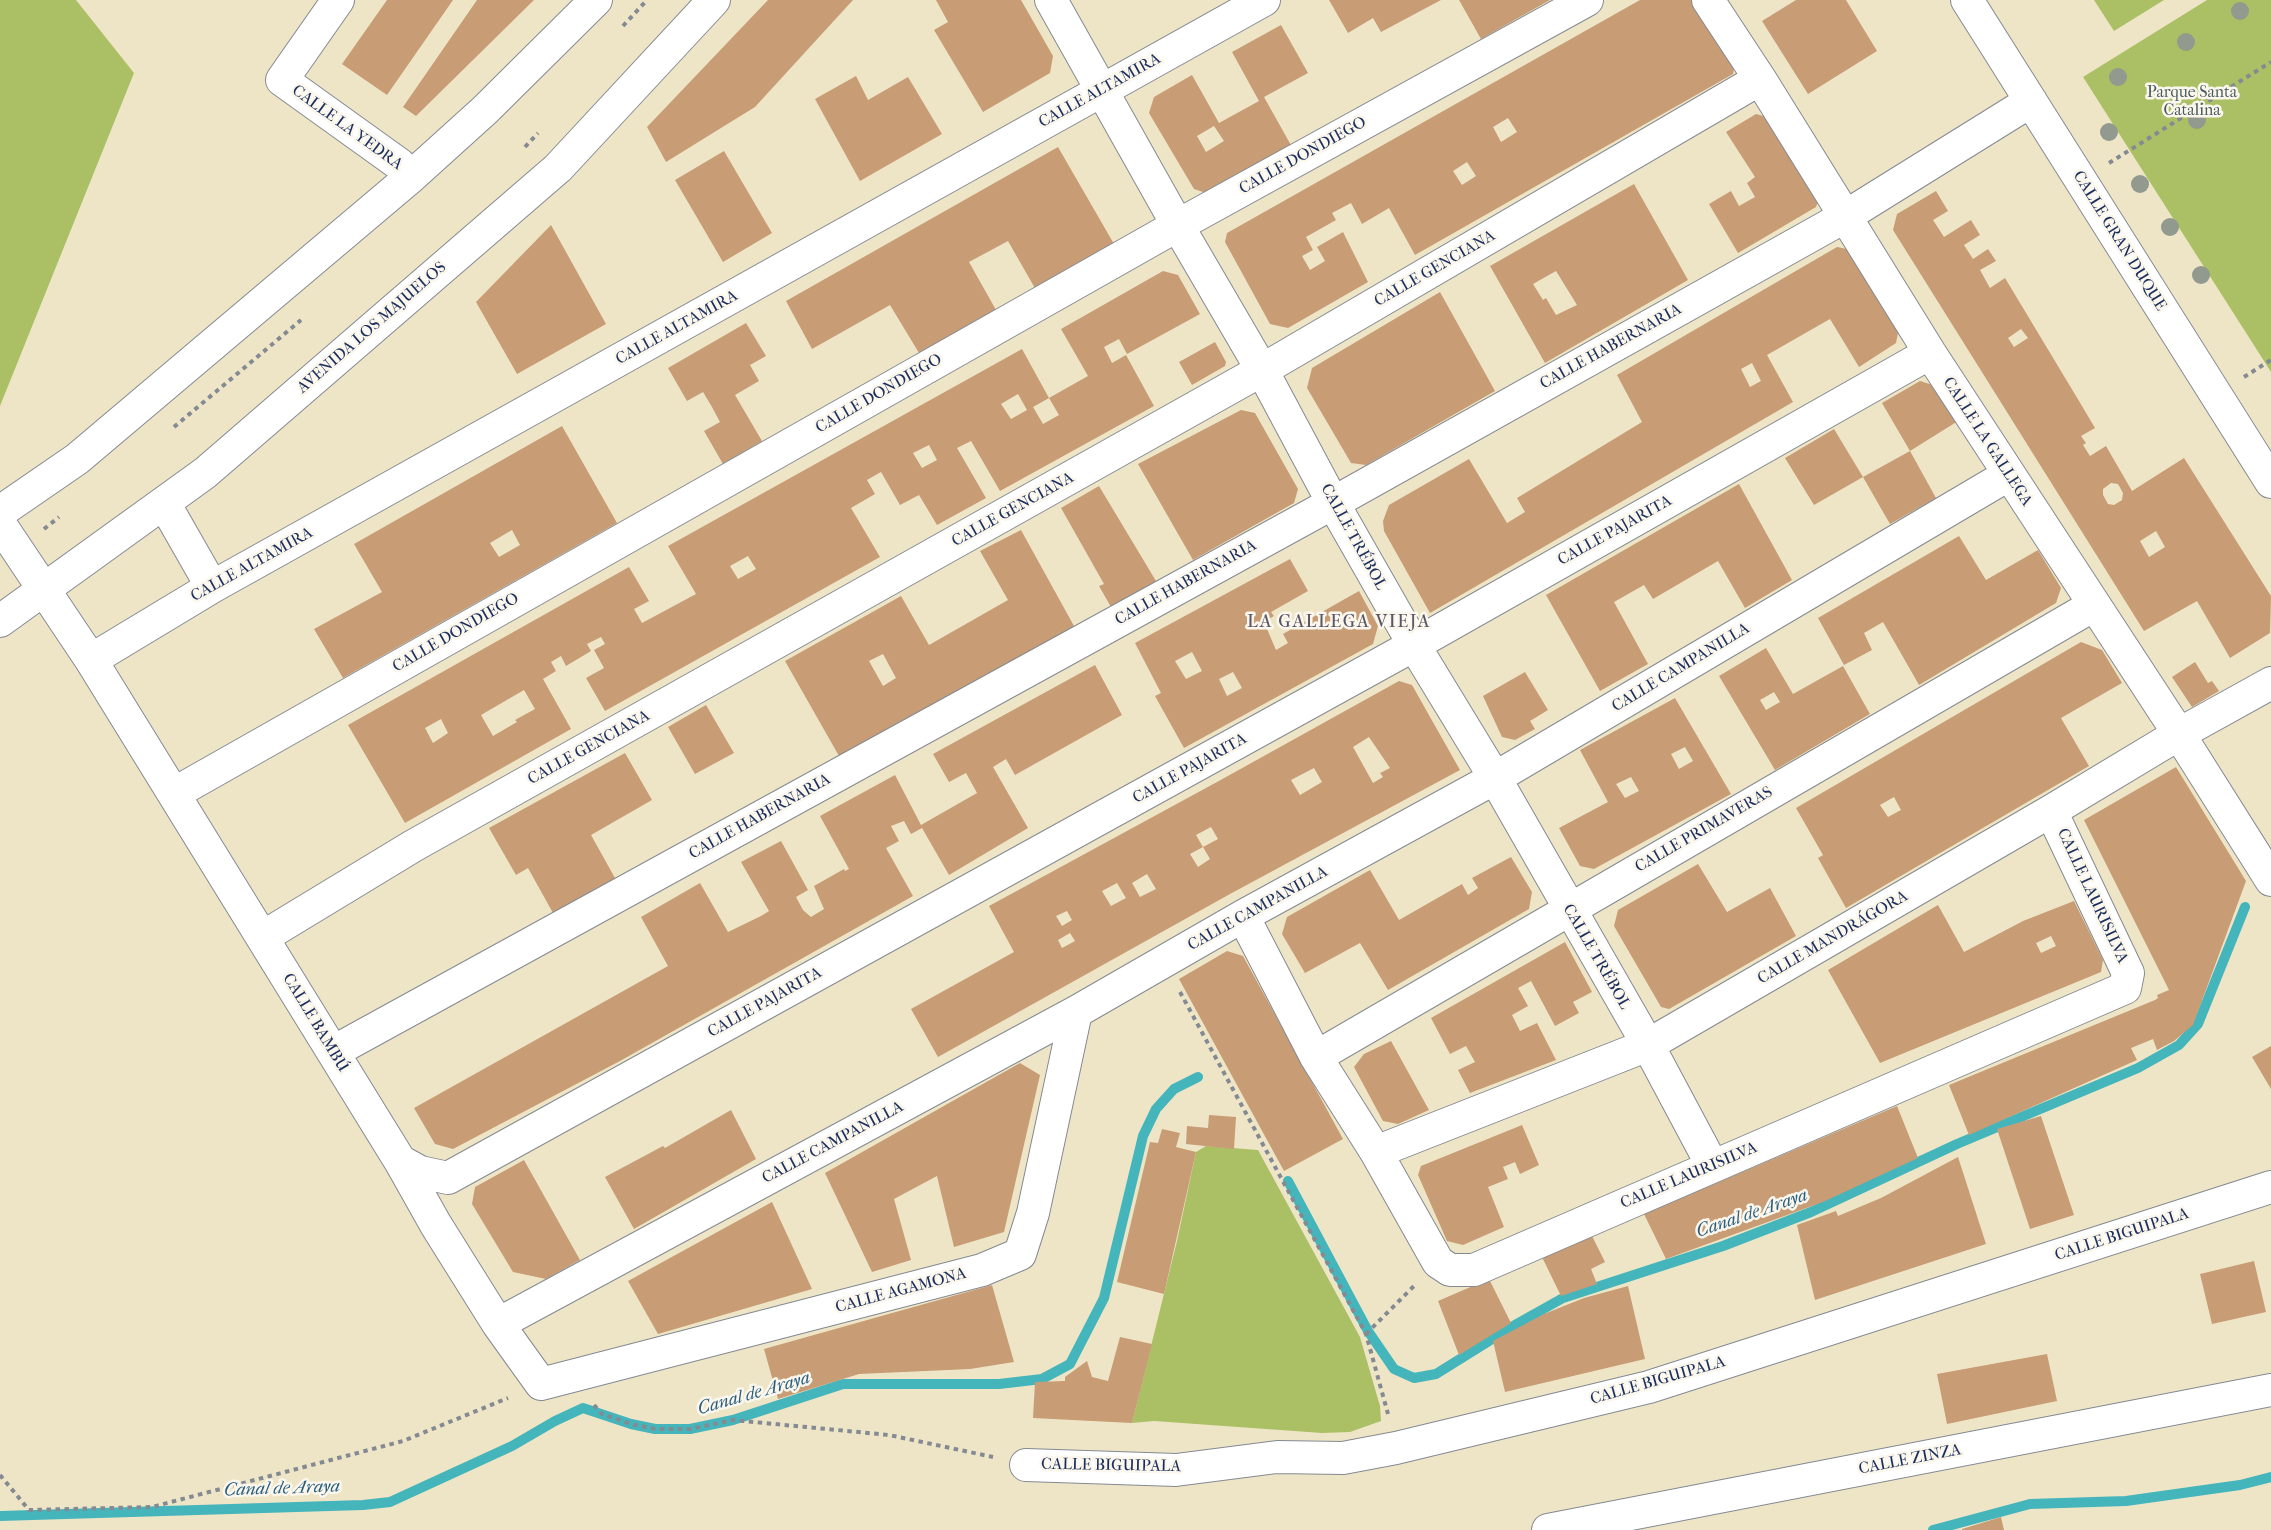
<!DOCTYPE html>
<meta charset="utf-8">
<style>
body{margin:0}
canvas{display:block;background:#eee5c7}
</style>
<canvas width="2271" height="1530"></canvas>
<script>
const ctx = document.querySelector('canvas').getContext('2d');
ctx.lineJoin = 'round';
function fillPath(path, color) {
  ctx.fillStyle = color;
  ctx.fill(path, 'evenodd');
}
function poly(rows) {
  const path = new Path2D();
  for (const r of rows) {
    path.moveTo(r[0], r[1]);
    for (let i = 2; i < r.length; i += 2) path.lineTo(r[i], r[i + 1]);
  }
  return path;
}
function strokePath(path, color, width, dash) {
  ctx.strokeStyle = color;
  ctx.lineWidth = width;
  ctx.lineCap = dash ? 'butt' : 'round';
  ctx.setLineDash(dash || []);
  ctx.stroke(path);
}
function drawText(font, color, halo, rows, align = 'center') {
  ctx.font = font + ' "IM FELL French Canon",serif';
  ctx.lineWidth = 5;
  ctx.setLineDash([]);
  ctx.textBaseline = 'middle';
  ctx.strokeStyle = halo;
  ctx.fillStyle = color;
  for (const [text, x, y, turn = 0] of rows) {
    ctx.save();
    ctx.translate(x, y);
    ctx.rotate((+turn || 0) * Math.PI / 180);
    ctx.textAlign = isNaN(turn) ? turn : align;
    if (halo) ctx.strokeText(text, 0, 0);
    ctx.fillText(text, 0, 0);
    ctx.restore();
  }
}
fillPath(poly([
 [0,0,76,0,134,73,0,406],
 [2094,0,2164,0,2114,31],
 [2207,0,2271,0,2271,372,2083,77],
 [1206,1146,1258,1150,1360,1337,1380,1406,1381,1421,1350,1432,1322,1433,1154,1421,1132,1423,1177,1241,1196,1152]
]), '#abc065');
strokePath(poly([
 [1288,1181,1368,1331,1394,1369,1414,1378,1436,1374,1513,1326,1563,1298,1723,1246,1811,1212,1957,1144,2138,1068,2179,1045,2198,1024,2245,907],
 [0,1516,363,1505,390,1502,512,1446,555,1421,583,1408,631,1424,655,1429,690,1429,733,1420,843,1384,999,1384,1042,1379,1070,1364,1104,1298,1143,1136,1156,1109,1174,1089,1198,1077],
 [1933,1530,2030,1504,2126,1501,2240,1485,2271,1477]
]), '#45b5bc', 10);
fillPath(poly([
 [387,0,453,0,387,95,342,64],
 [477,0,534,0,416,116,403,107],
 [768,0,853,0,755,107,666,162,647,127],
 [936,0,1021,0,1053,56,1050,73,983,112,934,30,948,22],
 [1329,0,1441,0,1381,32,1373,18,1348,33],
 [1459,0,1550,0,1481,39],
 [1640,0,1694,0,1735,64,1733,74,1415,255,1389,208,1362,224,1351,203,1332,213,1336,220,1306,237,1313,250,1302,256,1310,270,1325,261,1317,247,1343,232,1368,282,1288,328,1270,324,1225,242,1227,233],
 [1508,118,1517,132,1501,142,1493,127],
 [1467,162,1476,176,1462,185,1453,171],
 [1796,0,1846,0,1877,51,1808,94,1762,21],
 [1281,25,1308,73,1264,97,1292,147,1209,194,1194,189,1149,113,1154,97,1192,75,1219,123,1259,101,1232,52],
 [1214,126,1224,141,1206,152,1197,136],
 [856,76,868,100,908,77,942,134,860,181,815,99],
 [1756,114,1767,117,1819,199,1816,207,1738,253,1709,204,1731,191,1739,206,1755,197,1747,183,1755,177,1726,132],
 [1058,147,1114,244,1036,290,1008,241,969,262,996,310,919,353,890,305,812,349,786,301],
 [724,151,772,233,723,262,675,180],
 [1634,184,1688,280,1545,363,1490,266],
 [1556,271,1577,305,1556,315,1546,298,1543,300,1533,284],
 [1936,191,1948,211,1933,220,1944,237,1971,220,1980,235,1964,245,1973,259,1988,249,1996,261,1980,270,1990,288,2005,278,2082,406,2095,428,2081,436,2086,443,2083,445,2090,456,2106,446,2132,491,2184,458,2271,596,2270,633,2230,658,2197,601,2144,631,1893,230,1897,214],
 [2021,329,2028,338,2014,347,2008,338],
 [2111,483,2118,484,2123,493,2122,500,2114,505,2108,504,2103,495,2103,489],
 [2156,531,2165,547,2149,557,2140,541],
 [551,225,606,324,517,374,476,302],
 [1837,247,1852,250,1899,328,1896,343,1859,367,1830,319,1767,355,1793,402,1430,613,1384,531,1383,521,1389,505,1469,459,1507,523,1525,512,1517,498,1642,422,1617,375],
 [1752,363,1761,381,1750,387,1741,369],
 [1163,271,1178,275,1200,314,1127,354,1119,339,1104,347,1112,363,1126,355,1154,406,1000,491,971,441,957,448,986,498,937,525,919,495,900,505,881,472,867,480,875,494,851,508,880,557,605,711,586,678,604,668,594,650,605,644,601,637,587,644,591,651,566,666,561,656,551,662,556,671,543,679,571,729,405,823,348,725,629,567,649,601,634,609,642,623,696,594,668,546,1022,349,1049,398,1033,407,1043,424,1059,415,1049,398,1088,376,1061,329],
 [1018,394,1027,410,1011,419,1001,404],
 [929,445,937,460,922,468,913,453],
 [748,556,756,569,738,579,730,566],
 [524,690,535,709,515,720,517,722,493,736,481,715],
 [441,719,448,733,433,743,425,728],
 [1440,292,1495,391,1366,465,1351,463,1307,388,1312,368],
 [746,323,766,356,750,365,759,381,735,395,762,441,723,464,704,431,720,422,712,407,703,392,687,401,668,368],
 [1215,342,1226,362,1225,366,1192,385,1179,362],
 [1920,381,1939,387,1958,421,1910,451,1882,403],
 [1241,410,1255,413,1298,489,1294,503,1193,560,1138,464],
 [562,426,617,523,343,678,314,629,382,592,354,544],
 [512,530,520,545,499,557,490,543],
 [1834,429,1863,477,1814,505,1785,458],
 [1910,451,1936,498,1890,524,1863,477],
 [1739,484,1792,580,1745,608,1718,561,1653,599,1644,585,1614,602,1648,664,1600,691,1546,595],
 [1099,486,1156,581,1111,607,1099,586,1104,584,1061,508],
 [1021,530,1074,626,997,671,839,756,785,661,901,596,929,645,1008,600,980,551],
 [883,654,896,678,883,686,869,661],
 [1959,536,1986,580,2038,550,2061,588,2056,603,1919,685,1883,622,1864,633,1872,650,1844,665,1818,618],
 [1290,559,1308,591,1271,612,1274,616,1264,622,1276,650,1288,643,1283,634,1359,591,1378,626,1373,644,1184,748,1155,696,1161,693,1135,643],
 [1192,652,1202,671,1186,679,1175,661],
 [1233,672,1242,688,1227,696,1219,679],
 [2081,642,2102,650,2122,683,2061,718,2089,766,1846,908,1818,858,1823,855,1796,808],
 [1894,797,1901,810,1888,817,1880,805],
 [1766,648,1793,694,1843,666,1870,714,1775,770,1719,676],
 [1774,692,1780,702,1766,710,1760,700],
 [2195,662,2208,683,2212,681,2219,691,2192,707,2172,677],
 [1095,665,1122,715,1015,775,1006,759,993,767,1028,828,949,875,922,828,911,834,904,821,891,826,899,841,886,848,913,896,620,1061,453,1149,435,1144,414,1108,668,966,641,917,700,883,728,932,761,916,769,911,741,862,781,841,808,890,796,897,803,910,811,917,824,909,814,886,844,869,845,871,849,869,820,816,895,775,921,825,977,793,966,773,949,782,933,754],
 [1525,672,1548,710,1530,721,1535,729,1515,740,1502,737,1483,696],
 [1399,681,1412,685,1460,770,1230,894,938,1057,911,1009,1014,952,989,906,1217,782],
 [1369,737,1390,768,1380,773,1383,777,1373,783,1353,747],
 [1314,768,1322,782,1300,795,1291,780],
 [1211,827,1218,839,1203,847,1210,859,1198,867,1190,854,1203,847,1196,835],
 [1147,874,1156,889,1140,897,1132,883],
 [1117,883,1126,898,1111,906,1102,891],
 [1067,911,1072,920,1062,926,1056,916],
 [1070,933,1075,941,1062,948,1058,940],
 [1675,698,1731,794,1594,869,1580,866,1559,828,1608,802,1580,750],
 [1685,747,1693,761,1679,769,1671,754],
 [1631,777,1639,791,1625,798,1616,784],
 [706,705,734,753,695,774,668,727],
 [625,753,652,800,591,835,615,878,553,913,528,868,516,875,489,828],
 [2176,767,2246,881,2193,1025,2174,1041,2157,1050,2153,1039,2131,1048,2137,1060,1969,1135,1949,1085,2155,1000,2158,998,2157,995,2169,990,2084,820],
 [1511,857,1532,892,1529,909,1388,990,1360,943,1305,973,1282,934,1287,917,1370,870,1399,920,1462,884,1468,895,1478,888,1472,878],
 [1698,864,1727,912,1770,888,1796,936,1669,1009,1661,1007,1614,926,1618,910],
 [2074,901,2103,960,2101,972,1880,1063,1828,970,1938,905,1964,952,2023,921],
 [2051,936,2056,946,2041,953,2036,943],
 [1565,942,1592,992,1573,1002,1579,1013,1555,1026,1531,981,1518,988,1528,1006,1512,1015,1520,1031,1537,1023,1556,1060,1470,1093,1458,1070,1475,1062,1466,1046,1450,1054,1431,1018],
 [1227,951,1243,956,1343,1139,1284,1171,1179,979],
 [1391,1041,1429,1110,1398,1124,1383,1121,1354,1067,1364,1054],
 [2271,1046,2271,1089,2252,1057],
 [1020,1063,1040,1075,1004,1232,954,1247,937,1176,894,1199,911,1260,872,1272,825,1173],
 [1897,1106,1918,1158,1823,1202,1666,1259,1644,1214],
 [731,1110,756,1159,634,1229,605,1177,663,1146,665,1148],
 [1209,1115,1236,1117,1234,1149,1186,1144,1187,1126,1208,1128],
 [2041,1116,2074,1215,2030,1229,1997,1129],
 [1522,1125,1539,1165,1520,1174,1515,1162,1503,1167,1508,1179,1488,1187,1504,1227,1463,1245,1447,1241,1418,1175,1421,1166],
 [1162,1129,1180,1133,1176,1147,1196,1152,1164,1294,1117,1282,1150,1142,1158,1143],
 [1958,1157,1986,1244,1815,1300,1797,1225,1836,1211,1838,1216,1881,1198],
 [524,1160,580,1260,546,1279,513,1272,472,1204,475,1187],
 [772,1202,812,1289,658,1334,628,1281],
 [1592,1236,1605,1262,1591,1269,1597,1284,1561,1296,1542,1257],
 [2254,1261,2266,1312,2212,1324,2200,1274],
 [1489,1279,1511,1323,1459,1355,1438,1301],
 [992,1285,1014,1362,970,1369,859,1374,778,1399,764,1349],
 [1628,1286,1645,1359,1505,1392,1493,1341,1544,1314,1584,1298],
 [1120,1337,1152,1344,1132,1423,1033,1418,1035,1382,1065,1381,1065,1377,1087,1361,1092,1377,1108,1381],
 [2047,1354,2057,1401,1947,1424,1937,1374],
 [2001,1517,2004,1530,1962,1530,1962,1529]
]), '#c89c74');
const minor = poly([
 [338,0,282,80,399,164,412,176],
 [1051,0,1178,226,1262,370,1333,503,1414,645,1495,778,1648,1045,1712,1165],
 [1708,0,1760,79,1930,353,2179,734,2271,880],
 [1967,0,2271,482],
 [164,503,212,587],
 [0,512,77,459,412,176,485,110,596,0],
 [0,524,91,660,400,1161,436,1225,498,1324,541,1384,982,1270,1020,1254,1033,1213,1076,1012],
 [0,621,205,473,558,168,714,0],
 [91,660,212,587,1264,0],
 [175,793,1164,233,1587,0],
 [1243,916,1316,1057,1376,1152,1438,1262,1450,1270,1474,1270,2125,988,2128,973,2051,811],
 [263,937,413,846,1262,370,1760,79],
 [333,1052,1333,503,1846,216,2031,101],
 [1316,1057,2094,605],
 [1376,1152,1648,1045,2051,811,2179,734,2271,683],
 [400,1161,420,1172,448,1178,1414,645,1930,353],
 [498,1324,1076,1012,1243,916,1495,778,2008,475],
 [1026,1465,1176,1470,1277,1457,1343,1458,1396,1448,1649,1387,2271,1187],
 [1548,1530,2271,1390]
]);
strokePath(minor, '#848a92', 34);
strokePath(poly([
 [623,26,647,0],
 [525,147,538,133],
 [2109,163,2271,62],
 [2244,377,2271,360],
 [174,427,301,320],
 [44,529,59,517],
 [1180,992,1366,1334,1388,1414],
 [1366,1334,1414,1286],
 [594,1405,602,1414,631,1424,655,1429,690,1429,733,1420,889,1435,993,1457],
 [0,1475,29,1510,152,1507,403,1441,508,1398]
]), '#848a92', 4, [4.5, 4.5]);
strokePath(minor, '#fff', 32);
ctx.fillStyle = '#92998e';
for (const [x, y] of [
 [2240,11],
 [2186,42],
 [2118,77],
 [2197,120],
 [2109,132],
 [2140,184],
 [2170,227],
 [2201,275]
]) {
  ctx.beginPath();
  ctx.arc(x, y, 9, 0, 2 * Math.PI);
  ctx.fill();
}
drawText('16px', '#1b2f5e', '#fbf7ec', [
 ["CALLE ALTAMIRA",1100,91,-29],
 ["CALLE LA YEDRA",347,128,36],
 ["CALLE DONDIEGO",1303,156,-29],
 ["CALLE GRAN DUQUE",2119,241,58],
 ["CALLE GENCIANA",1435,269,-30],
 ["AVENIDA LOS MAJUELOS",372,328,-41],
 ["CALLE ALTAMIRA",677,328,-29],
 ["CALLE HABERNARIA",1611,347,-29],
 ["CALLE DONDIEGO",879,394,-30],
 ["CALLE LA GALLEGA",1987,442,57],
 ["CALLE GENCIANA",1013,510,-29],
 ["CALLE PAJARITA",1615,531,-29],
 ["CALLE TRÉBOL",1353,537,61],
 ["CALLE ALTAMIRA",252,565,-29],
 ["CALLE HABERNARIA",1186,583,-29],
 ["CALLE DONDIEGO",456,633,-30],
 ["CALLE CAMPANILLA",1681,668,-31],
 ["CALLE GENCIANA",589,748,-29],
 ["CALLE PAJARITA",1190,769,-29],
 ["CALLE HABERNARIA",760,817,-29],
 ["CALLE PRIMAVERAS",1704,830,-30],
 ["CALLE LAURISILVA",2092,896,65],
 ["CALLE CAMPANILLA",1258,909,-29],
 ["CALLE MANDRÁGORA",1833,938,-30],
 ["CALLE TRÉBOL",1596,957,60],
 ["CALLE PAJARITA",765,1003,-29],
 ["CALLE BAMBÚ",315,1023,59],
 ["CALLE CAMPANILLA",833,1143,-28],
 ["CALLE LAURISILVA",1689,1176,-23],
 ["CALLE BIGUIPALA",2122,1235,-18],
 ["CALLE AGAMONA",901,1291,-15],
 ["CALLE BIGUIPALA",1658,1381,-16],
 ["CALLE ZINZA",1910,1460,-11],
 ["CALLE BIGUIPALA",1111,1466,1]
]);
drawText('16px', '#465a60', '#fbf7ec', [
 ["Parque Santa",2192,93],
 ["Catalina",2192,111]
]);
ctx.letterSpacing = '1.5px';
drawText('18px', '#585566', '#fbf7ec', [
 ["LA GALLEGA VIEJA",1339,623]
]);
ctx.letterSpacing = '0px';
drawText('italic 18px', '#2a5e7f', '#fbf7ec', [
 ["Canal de Araya",1752,1214,-19],
 ["Canal de Araya",754,1394,-16],
 ["Canal de Araya",282,1489,-2]
]);
</script>
